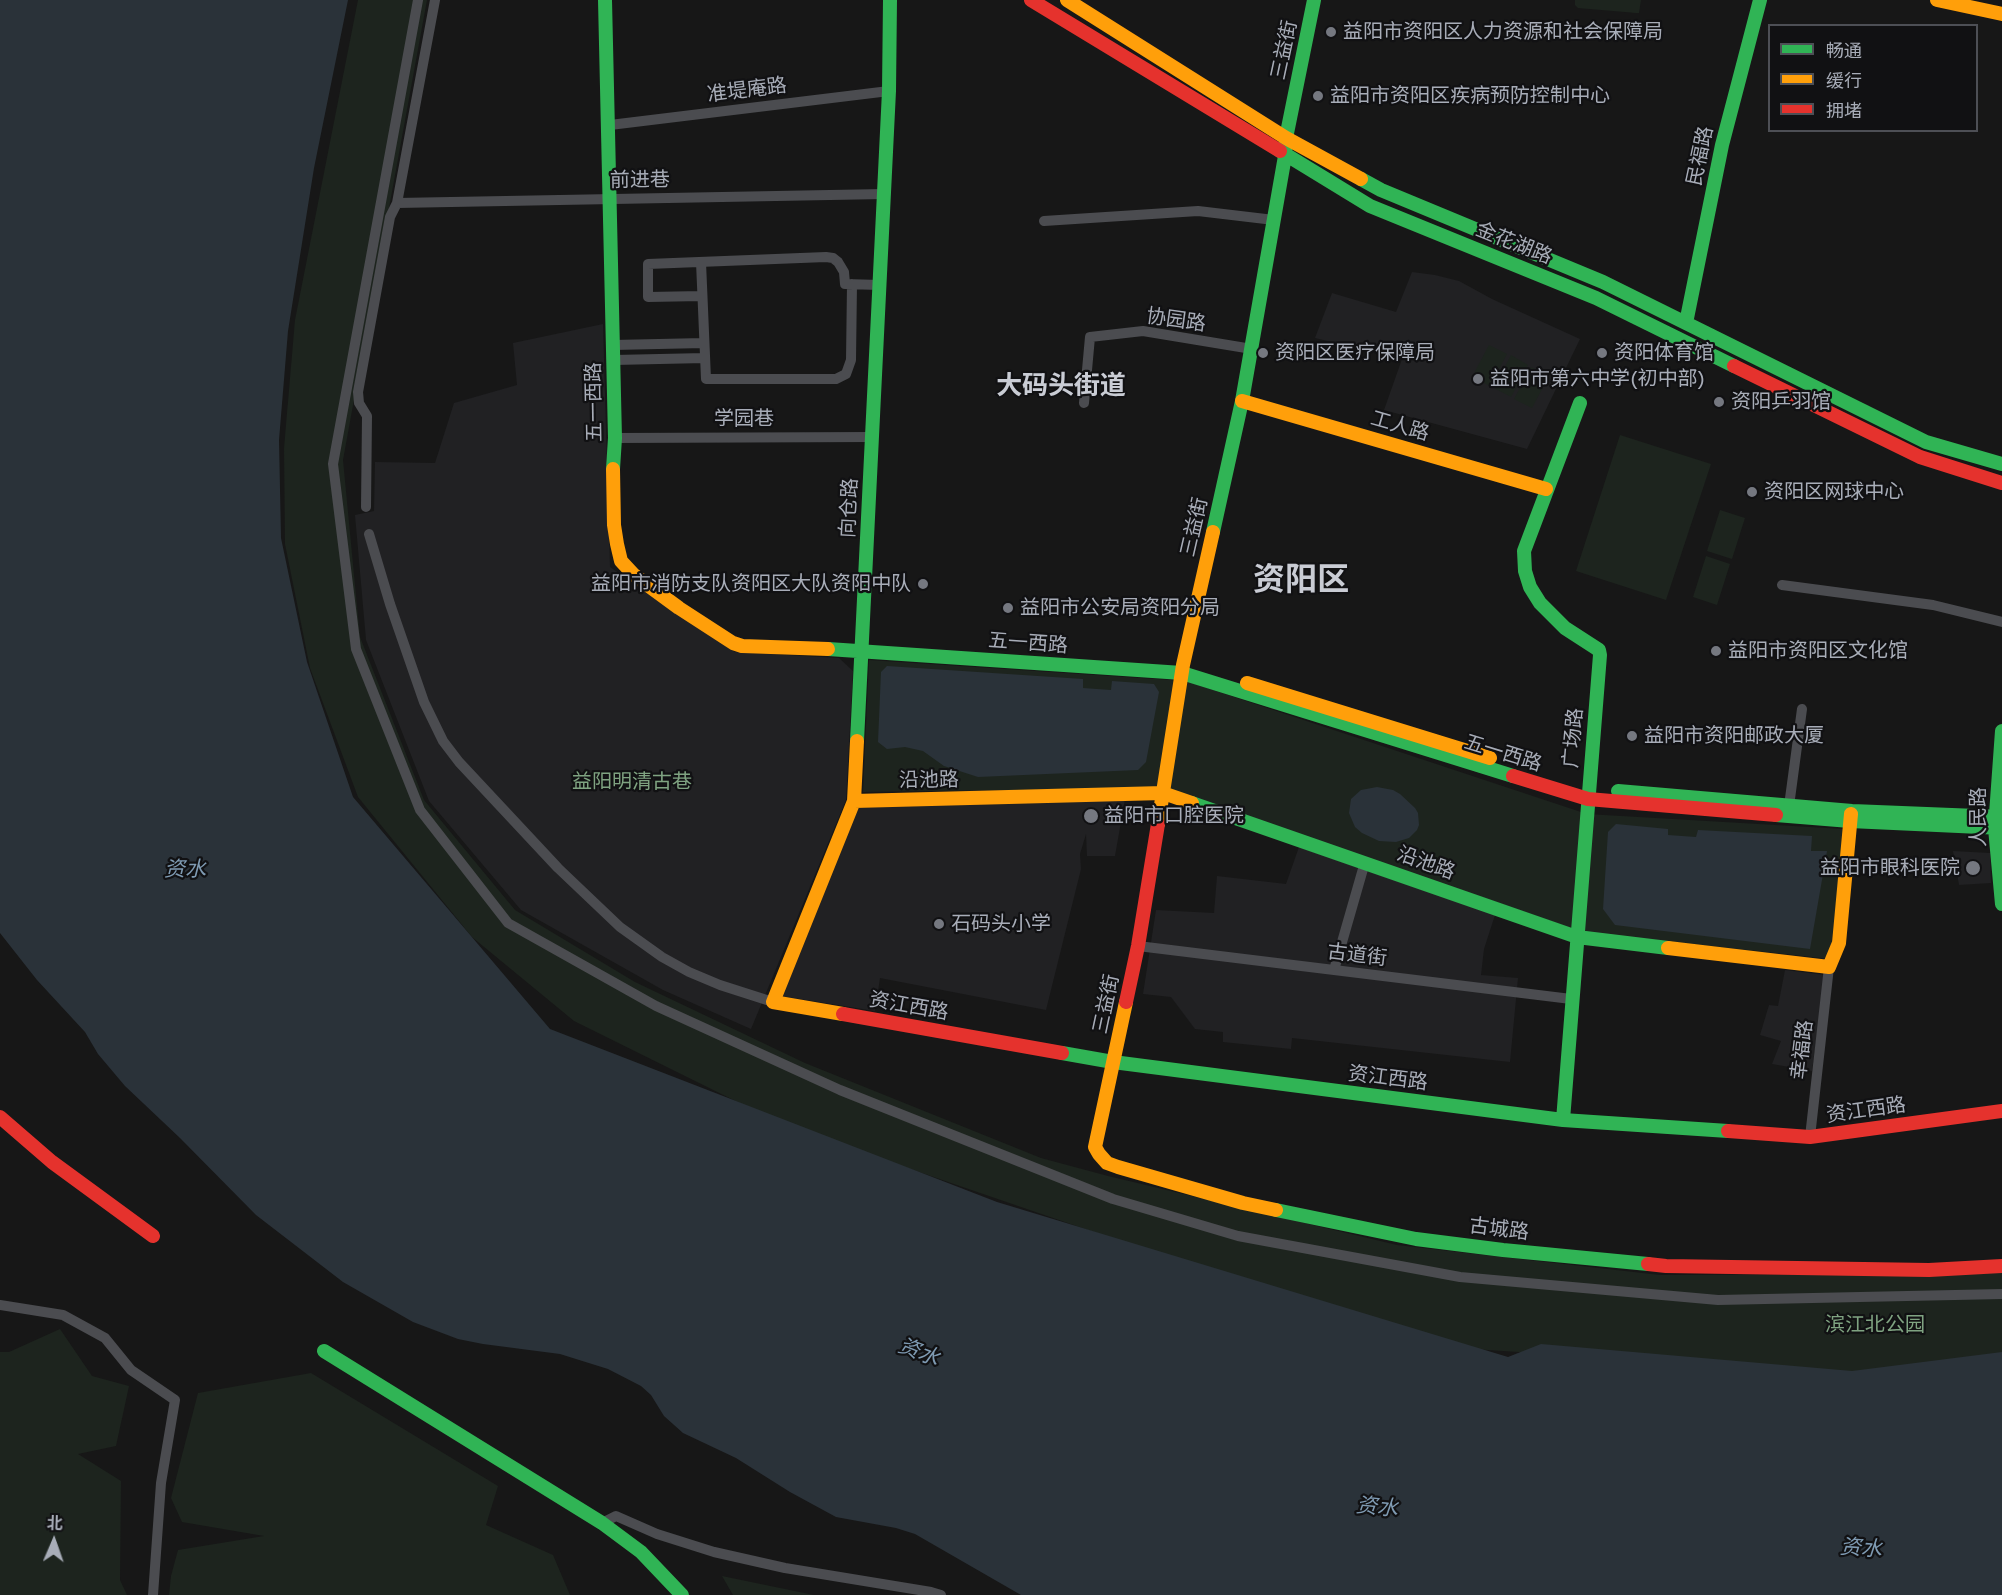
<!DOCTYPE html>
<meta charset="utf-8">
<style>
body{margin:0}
#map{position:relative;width:2002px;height:1595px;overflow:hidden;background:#171717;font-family:"Golos Text","Noto Sans SC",sans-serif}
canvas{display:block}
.legend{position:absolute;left:1768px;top:24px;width:210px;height:108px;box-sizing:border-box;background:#111113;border:2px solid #4d4f55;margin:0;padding:8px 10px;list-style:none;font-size:18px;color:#a8adb8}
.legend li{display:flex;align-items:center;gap:12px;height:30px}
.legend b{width:30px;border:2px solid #4d4f55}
.north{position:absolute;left:24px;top:1511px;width:60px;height:60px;-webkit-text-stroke:4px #111113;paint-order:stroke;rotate:2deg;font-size:16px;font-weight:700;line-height:24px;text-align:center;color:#a8adb8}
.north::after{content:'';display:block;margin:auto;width:21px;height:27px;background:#a8adb8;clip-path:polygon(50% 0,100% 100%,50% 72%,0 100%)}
</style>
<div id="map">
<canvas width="2002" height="1595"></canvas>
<ul class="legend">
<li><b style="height:8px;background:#30b455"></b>畅通</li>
<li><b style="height:8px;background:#ff9f0a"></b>缓行</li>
<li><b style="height:8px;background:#e5322d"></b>拥堵</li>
</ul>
<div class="north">北</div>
</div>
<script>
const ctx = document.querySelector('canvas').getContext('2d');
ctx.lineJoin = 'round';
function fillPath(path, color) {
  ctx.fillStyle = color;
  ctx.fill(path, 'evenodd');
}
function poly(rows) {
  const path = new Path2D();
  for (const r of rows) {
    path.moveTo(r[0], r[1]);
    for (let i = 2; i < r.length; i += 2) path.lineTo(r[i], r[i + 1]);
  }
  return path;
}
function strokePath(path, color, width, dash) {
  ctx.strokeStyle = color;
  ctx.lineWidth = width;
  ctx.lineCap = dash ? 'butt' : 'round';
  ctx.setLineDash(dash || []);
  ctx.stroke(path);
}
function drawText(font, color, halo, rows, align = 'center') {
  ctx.font = font + ' "Golos Text","Noto Sans SC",sans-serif';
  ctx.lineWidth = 4.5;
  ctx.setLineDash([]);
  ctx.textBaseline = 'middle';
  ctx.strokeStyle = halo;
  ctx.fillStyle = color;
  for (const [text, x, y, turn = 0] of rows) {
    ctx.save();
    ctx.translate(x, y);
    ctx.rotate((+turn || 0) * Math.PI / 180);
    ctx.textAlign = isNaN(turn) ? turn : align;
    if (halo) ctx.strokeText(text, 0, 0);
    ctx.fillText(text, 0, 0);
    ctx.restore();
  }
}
fillPath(poly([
 [1412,272,1435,275,1459,281,1492,299,1580,339,1527,449,1384,410,1402,359,1315,338,1332,293,1396,312],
 [603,324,610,567,735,652,839,658,853,671,846,800,751,1029,663,990,521,910,429,801,366,640,355,515,374,511,375,462,435,463,454,403,517,385,513,343],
 [1125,799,1115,856,1087,856,1086,834,1080,854,1081,869,1046,1010,880,978,875,1011,781,996,857,806],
 [1299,847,1495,915,1484,949,1481,975,1518,978,1510,1062,1292,1038,1291,1049,1223,1042,1223,1032,1195,1029,1171,997,1143,994,1156,910,1214,913,1217,876,1286,884],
 [1953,851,1990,853,1991,883,1959,885],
 [1785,970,1825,975,1812,1071,1772,1064,1781,1041,1760,1035,1769,1005,1778,1006]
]), '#212123');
fillPath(poly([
 [358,0,427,0,343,460,360,637,424,800,515,910,635,982,805,1063,1041,1158,1108,1176,1397,1245,1660,1275,1979,1274,2002,1272,2002,1362,1874,1375,1426,1346,788,1127,574,1021,472,937,358,797,310,668,285,544,284,448,295,320],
 [1575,0,1641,0,1639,13,1636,13,1578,8,1575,5],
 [1489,345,1507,354,1490,386,1472,377],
 [1511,355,1528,365,1511,397,1494,388],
 [1531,367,1549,376,1532,408,1514,399],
 [1620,435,1711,464,1666,600,1576,571],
 [1720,510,1745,518,1732,559,1707,551],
 [1706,556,1730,564,1717,605,1693,597],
 [869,660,1186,681,1587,814,1844,829,1830,959,1583,932,1164,788,863,792],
 [60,1329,92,1376,129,1386,116,1446,78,1454,121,1481,120,1580,127,1595,0,1595,0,1352,9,1352],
 [311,1373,498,1486,486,1525,553,1555,570,1595,169,1595,171,1576,178,1550,264,1536,182,1522,171,1498,198,1393],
 [722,1576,814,1595,733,1595]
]), '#1d241e');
fillPath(poly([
 [0,0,348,0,314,168,288,331,279,440,281,538,307,662,353,797,550,1029,997,1202,1508,1357,1541,1344,1852,1371,2002,1352,2002,1595,1021,1595,915,1534,896,1528,836,1517,790,1492,736,1458,683,1433,664,1416,651,1395,641,1386,608,1369,560,1354,483,1344,458,1339,413,1322,343,1282,256,1215,180,1138,125,1086,98,1054,85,1032,37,980,0,933],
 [887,666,1083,679,1083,688,1111,690,1112,681,1154,684,1159,692,1146,762,1138,770,978,777,944,766,923,751,905,747,887,749,878,742,881,672],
 [1377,787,1393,790,1400,794,1415,808,1418,813,1419,825,1417,830,1409,838,1396,842,1379,841,1362,833,1355,827,1349,813,1351,799,1361,790],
 [1616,824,1668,829,1668,835,1696,837,1698,830,1812,836,1811,851,1827,851,1810,949,1615,925,1603,909,1608,832]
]), '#2a3239');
strokePath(poly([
 [418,0,333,464,356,649,420,810,508,923,656,1006,840,1090,1113,1199,1238,1236,1460,1277,1718,1300,2002,1294],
 [610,125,889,91],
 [397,203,884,194],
 [1044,221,1198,211,1274,220],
 [701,262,706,379,836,379,846,374,851,360,852,284],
 [702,296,648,297,648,264,826,257,833,258,838,262,844,272,845,284,880,285],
 [613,345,704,343],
 [614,360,705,358],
 [1084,403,1090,337,1143,331,1252,349],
 [615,438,873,437],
 [366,507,367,416,359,403,358,392,390,217,397,203,435,0],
 [369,534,390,604,424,702,443,741,459,762,558,868,620,927,662,957,689,972,720,985,773,1002],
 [1782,585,1933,605,2002,622],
 [1789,806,1802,709],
 [1138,946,1571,999],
 [1334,970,1365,862],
 [1810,1137,1829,967],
 [0,1305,63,1315,105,1338,131,1370,175,1400,161,1483,153,1595],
 [602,1523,616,1516,657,1534,714,1552,785,1568,931,1592,941,1595]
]), '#4b4c50', 10);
strokePath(poly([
 [605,0,615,438,613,469],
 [1280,151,1370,206,1596,298,1734,366],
 [1361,179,1381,190,1603,282,1926,442,2002,464],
 [1686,323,1722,145,1760,0],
 [1213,532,1242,401,1285,156,1286,138,1314,0],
 [828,649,1182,673,1513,776],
 [2002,731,1995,828,2002,904],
 [857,741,889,91,890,0],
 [1618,791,1852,811,2002,817],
 [1192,803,1577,937,1668,948],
 [1776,815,1850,821,2002,828],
 [1062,1053,1113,1062,1563,1120,1728,1131],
 [1563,1120,1600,655,1599,650,1565,628,1540,603,1530,587,1525,571,1524,551,1580,403],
 [1276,1210,1416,1239,1503,1250,1648,1264],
 [324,1351,602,1523,641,1552,682,1595]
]), '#30b455', 14);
strokePath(poly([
 [1067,0,1286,138,1361,179],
 [1937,0,2002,14],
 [1242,401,1546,489],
 [613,469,614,525,617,544,621,561,634,575,679,608,733,643,742,646,828,649],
 [1247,683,1490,758],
 [854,801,1163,793,1192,803],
 [1158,824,1183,665,1213,532],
 [1668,948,1829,967,1839,943,1851,814],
 [1126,1002,1095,1147,1099,1154,1107,1163,1118,1167,1243,1203,1276,1210],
 [843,1014,773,1002,854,801,857,741]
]), '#ff9f0a', 14);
strokePath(poly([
 [1031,0,1280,151],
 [1734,366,1920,457,2002,483],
 [1513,776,1588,799,1776,815],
 [1126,1002,1138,946,1158,824],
 [843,1014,1062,1053],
 [0,1117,52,1162,153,1236],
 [1728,1131,1810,1137,2002,1111],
 [1648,1264,1666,1266,1929,1270,2002,1266]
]), '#e5322d', 14);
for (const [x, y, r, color] of [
 [1331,32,6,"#757880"],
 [1318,96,6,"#757880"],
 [1263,353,6,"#757880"],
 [1602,353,6,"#757880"],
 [1478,379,6,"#757880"],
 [1719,402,6,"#757880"],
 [1752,492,6,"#757880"],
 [923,584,6,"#757880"],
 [1008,608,6,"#757880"],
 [1716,651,6,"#757880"],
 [1632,736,6,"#757880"],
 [1091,816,8,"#757880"],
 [1973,868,8,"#757880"],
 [939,924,6,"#757880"]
]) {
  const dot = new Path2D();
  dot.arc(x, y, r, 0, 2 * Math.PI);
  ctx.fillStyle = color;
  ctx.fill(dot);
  strokePath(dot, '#111113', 2);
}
drawText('20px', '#a8adb8', '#111113', [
 ["益阳市资阳区人力资源和社会保障局",1343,32],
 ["益阳市资阳区疾病预防控制中心",1330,96],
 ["资阳区医疗保障局",1275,353],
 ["资阳体育馆",1614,353],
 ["益阳市第六中学(初中部)",1490,379],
 ["资阳乒羽馆",1731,402],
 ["资阳区网球中心",1764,492],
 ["益阳市消防支队资阳区大队资阳中队",911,584,"right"],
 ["益阳市公安局资阳分局",1020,608],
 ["益阳市资阳区文化馆",1728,651],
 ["益阳市资阳邮政大厦",1644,736],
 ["益阳市口腔医院",1104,816],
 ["益阳市眼科医院",1960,868,"right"],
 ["石码头小学",951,924]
], 'left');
drawText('20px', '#a8adb8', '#111113', [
 ["三益街",1284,50,-78],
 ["准堤庵路",747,90,-7],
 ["民福路",1700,156,-78],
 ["前进巷",640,180,-1],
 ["金花湖路",1514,243,22],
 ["协园路",1176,320,8],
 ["五一西路",594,402,-91],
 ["学园巷",744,419],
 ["工人路",1400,426,16],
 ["向仓路",849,508,-87],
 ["三益街",1194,527,-77],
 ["五一西路",1028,643,4],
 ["广场路",1573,738,-85],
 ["五一西路",1503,753,17],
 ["沿池路",929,780,-1],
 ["人民路",1979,817,-90],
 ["沿池路",1426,863,20],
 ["古道街",1357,955,7],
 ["三益街",1106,1004,-78],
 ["资江西路",909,1006,10],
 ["幸福路",1802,1050,-83],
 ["资江西路",1388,1078,7],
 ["资江西路",1866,1110,-8],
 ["古城路",1499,1229,7]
]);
drawText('20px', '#7fa381', '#111113', [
 ["益阳明清古巷",632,782],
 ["滨江北公园",1875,1325]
]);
drawText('italic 21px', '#7f9bb3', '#111113', [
 ["资水",185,869],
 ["资水",919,1352,21],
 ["资水",1377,1507,5],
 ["资水",1861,1548,4]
]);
drawText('bold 26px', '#c9ccd4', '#111113', [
 ["大码头街道",1061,386]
]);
drawText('bold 32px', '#c9ccd4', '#111113', [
 ["资阳区",1301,580]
]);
</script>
